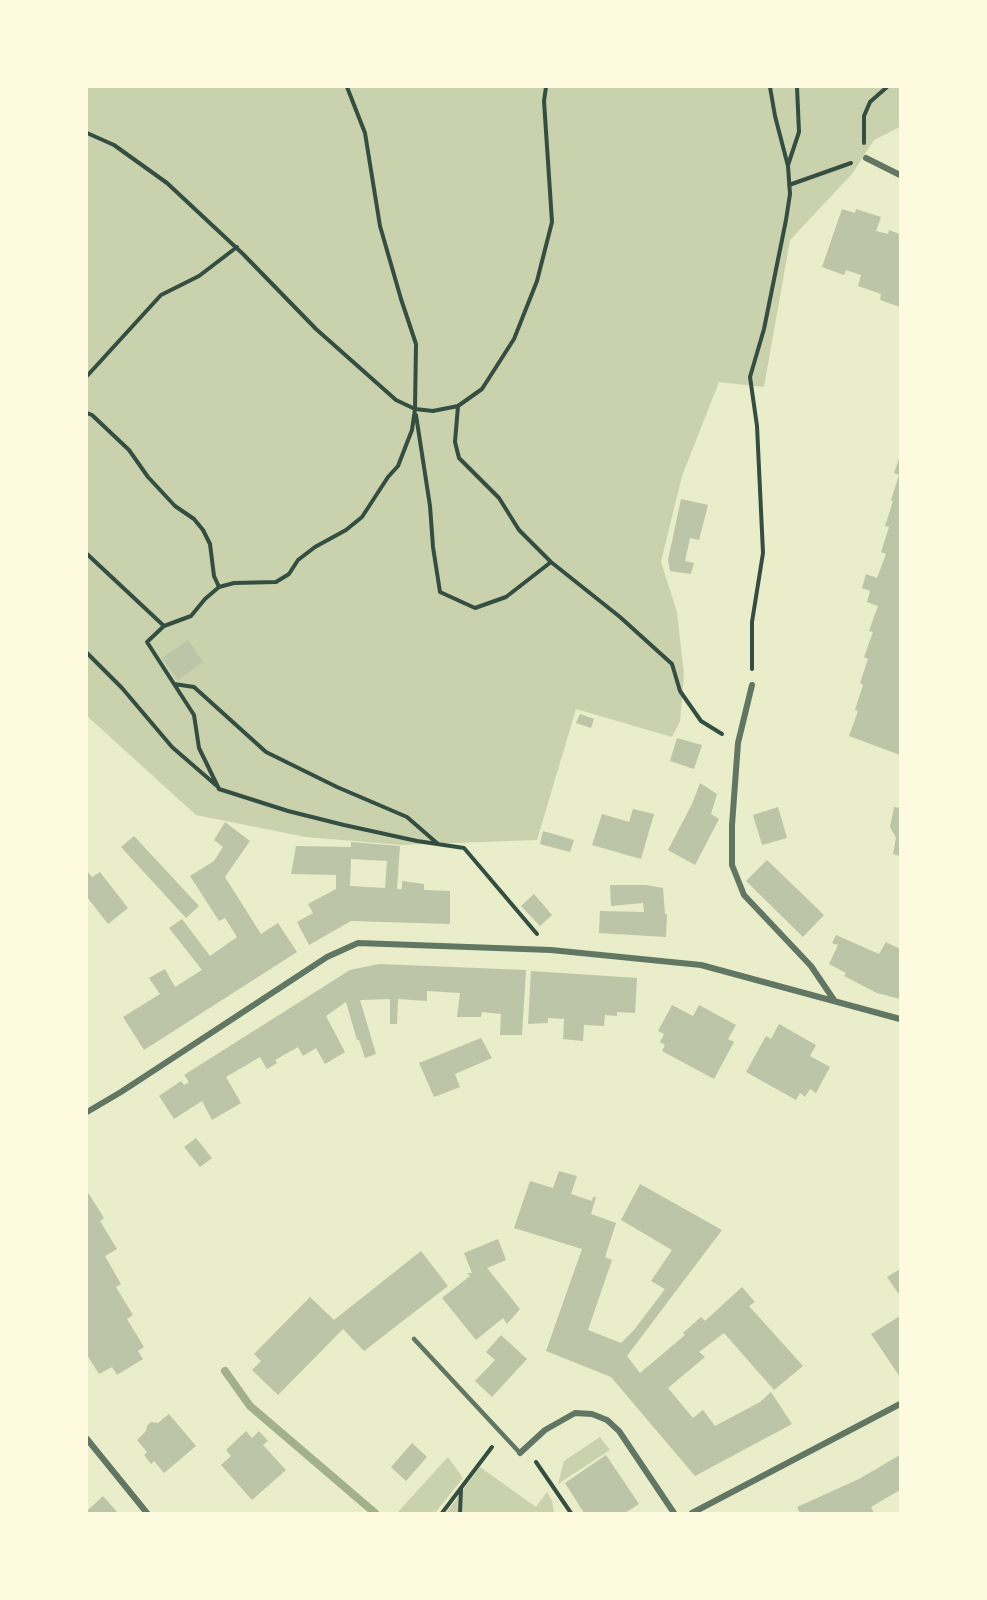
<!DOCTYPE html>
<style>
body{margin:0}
#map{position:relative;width:987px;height:1600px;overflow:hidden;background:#e9edc9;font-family:"Roboto Condensed",sans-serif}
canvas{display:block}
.frame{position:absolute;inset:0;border:88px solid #fefae0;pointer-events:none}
</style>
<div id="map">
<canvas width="987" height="1600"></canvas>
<div class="frame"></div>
</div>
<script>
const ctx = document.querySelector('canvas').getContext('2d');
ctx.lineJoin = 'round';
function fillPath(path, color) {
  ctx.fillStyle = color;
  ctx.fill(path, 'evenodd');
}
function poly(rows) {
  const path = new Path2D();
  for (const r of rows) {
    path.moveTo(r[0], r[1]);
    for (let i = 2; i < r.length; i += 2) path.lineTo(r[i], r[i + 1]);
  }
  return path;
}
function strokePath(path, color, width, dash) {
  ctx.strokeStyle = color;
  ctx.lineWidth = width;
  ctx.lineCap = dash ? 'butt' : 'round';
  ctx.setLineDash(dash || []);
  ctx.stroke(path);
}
fillPath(poly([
 [87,87,900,87,900,127,874,140,852,174,790,240,764,387,719,382,682,476,661,562,677,612,684,675,680,721,672,737,576,709,537,840,401,845,306,837,196,815,87,716],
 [600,1437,610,1450,558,1484,564,1461],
 [448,1457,463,1478,435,1513,397,1513],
 [480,1467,536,1507,547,1492,552,1501,554,1513,446,1513]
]), '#cad2ad');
strokePath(poly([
 [225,1371,250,1406,375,1513]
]), '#a3b18a', 8);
fillPath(poly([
 [842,209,855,213,856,209,881,217,876,231,888,234,889,230,900,234,900,307,880,300,881,294,858,286,861,275,846,270,844,275,822,267],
 [900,456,900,755,849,736,858,711,855,710,863,685,860,683,868,659,864,657,873,632,869,631,878,606,867,602,870,591,862,588,866,574,877,578,886,554,881,552,889,527,885,526,893,501,891,500,899,475,894,473],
 [681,499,708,505,699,540,690,538,685,561,694,563,691,574,670,571,668,560],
 [188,640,203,662,178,680,162,658],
 [580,714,594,719,591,728,576,723],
 [677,738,702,745,694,769,670,761],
 [700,783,717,794,711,814,719,819,695,865,668,850,692,804],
 [778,807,787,838,762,845,753,815],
 [894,807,900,808,900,856,893,854,896,838,890,827],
 [633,809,654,814,641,859,592,845,602,814,629,822],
 [225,822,250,841,225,877,261,934,278,923,297,952,144,1050,123,1017,160,994,149,978,165,969,175,987,202,970,169,928,182,919,210,956,237,937,225,918,219,921,190,876,214,861,223,847,214,840],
 [543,831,574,840,570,852,540,844],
 [134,836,199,906,186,918,121,847],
 [351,842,400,846,397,889,402,889,402,881,424,884,424,890,450,891,450,924,351,921,309,945,297,922,313,913,308,904,336,889,336,875,291,874,296,846,351,847],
 [351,859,387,861,385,888,350,886],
 [767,860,824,915,803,937,746,881],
 [87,871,92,877,100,872,128,908,108,924,87,897],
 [610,885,646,885,663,888,665,914,667,914,666,937,599,933,600,911,644,912,643,903,611,906],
 [534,894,552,915,540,926,521,906],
 [836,935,879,954,886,942,900,949,900,999,877,993,844,976,846,973,829,964,838,945,832,943],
 [379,964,526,970,522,1035,500,1035,501,1014,482,1012,481,1017,457,1017,460,993,427,991,427,1001,398,999,397,1024,390,1024,390,999,360,1000,376,1054,365,1058,359,1040,357,1040,346,1002,326,1016,345,1052,325,1064,316,1048,303,1056,298,1047,275,1060,277,1063,267,1069,260,1057,226,1077,241,1103,212,1120,202,1101,174,1119,159,1096,181,1081,184,1085,189,1082,184,1075,350,970],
 [531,971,637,978,635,1013,617,1012,617,1016,605,1015,604,1026,584,1025,583,1041,563,1039,564,1019,548,1018,548,1023,528,1024],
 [672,1005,693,1016,699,1005,736,1025,728,1039,734,1042,714,1079,662,1051,665,1045,660,1042,664,1034,658,1031],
 [779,1024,816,1045,810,1056,830,1067,816,1093,810,1089,805,1097,800,1093,796,1100,746,1072,766,1036,771,1039],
 [481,1038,492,1058,455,1074,460,1087,434,1097,419,1063],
 [196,1138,212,1158,200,1167,184,1147],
 [559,1171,577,1176,571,1194,592,1201,593,1197,596,1197,591,1214,616,1223,605,1257,612,1260,588,1330,621,1343,634,1330,665,1289,651,1281,672,1250,621,1220,640,1184,722,1230,627,1356,640,1373,685,1335,683,1333,701,1317,705,1321,742,1287,755,1302,749,1306,803,1366,774,1390,724,1333,699,1352,705,1357,668,1388,693,1418,703,1410,715,1426,760,1402,771,1392,792,1424,695,1476,611,1377,546,1351,582,1249,514,1228,530,1181,553,1188],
 [87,1191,104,1218,100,1221,117,1249,105,1256,121,1284,116,1287,133,1315,127,1319,144,1347,138,1351,143,1359,117,1375,112,1367,99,1374,87,1355],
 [498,1239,506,1260,487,1268,520,1309,507,1324,503,1318,476,1340,442,1298,470,1276,467,1273,472,1273,464,1253],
 [421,1251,448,1286,364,1351,343,1329,278,1395,252,1370,261,1361,254,1354,310,1297,334,1320],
 [900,1269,900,1296,887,1277],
 [900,1316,900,1377,871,1334],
 [501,1335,527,1359,492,1397,475,1381,495,1360,486,1352],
 [169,1414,196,1446,164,1473,154,1461,151,1464,144,1455,147,1452,137,1440,146,1431,147,1426,151,1422,158,1423],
 [246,1431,252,1438,259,1431,268,1441,263,1445,286,1470,252,1500,221,1465,231,1456,226,1450],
 [412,1443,427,1457,406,1481,391,1467],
 [606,1455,639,1504,625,1513,584,1513,565,1483],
 [900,1455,900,1490,871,1507,874,1513,800,1513,797,1507,859,1479],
 [103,1496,118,1513,87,1513,87,1511]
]), '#bcc5a7');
strokePath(poly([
 [87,133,114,145,167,183,243,254,316,329,396,400,415,409,433,411,458,406,482,389,514,339,537,281,552,222,544,101,546,87],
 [864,143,864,116,870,102,887,87],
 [788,165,799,132,797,87],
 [789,185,851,163],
 [87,376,161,295,199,276,237,247],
 [458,406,455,442,459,458,499,498,519,530,551,562,620,617,672,664,680,691,701,721,722,734],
 [87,413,92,415,129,450,148,477,175,506,194,519,203,530,210,544,214,576,219,587],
 [416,415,430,506,433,547,440,592,475,608,506,597,551,562],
 [87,554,164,626,147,642,194,715,199,748,219,789,288,811,344,825,417,841,464,848,537,934],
 [164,626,191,616,205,599,219,587,234,583,276,582,289,574,298,560,315,547,346,530,362,517,388,477,398,466,412,430,415,409,416,344,401,299,380,226,365,133,347,87],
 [87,653,122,688,172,747,217,786],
 [752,669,752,622,763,553,757,426,750,377,764,329,786,220,790,194,788,166,775,116,770,87],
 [174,684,194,687,266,752,337,787,407,817,438,844],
 [536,1462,571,1513],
 [442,1513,492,1447],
 [460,1513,461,1489]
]), '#344e41', 4);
strokePath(poly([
 [414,1339,520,1453]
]), '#617663', 4.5);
strokePath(poly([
 [866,158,900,175],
 [752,685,738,743,732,825,732,865,744,895,811,966,834,1000],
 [87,1112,121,1092,327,957,358,943,551,950,701,965,900,1019],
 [87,1439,147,1513],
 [520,1453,545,1430,575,1413,592,1414,607,1420,619,1431,674,1513],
 [692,1513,900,1404]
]), '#617663', 6);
</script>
